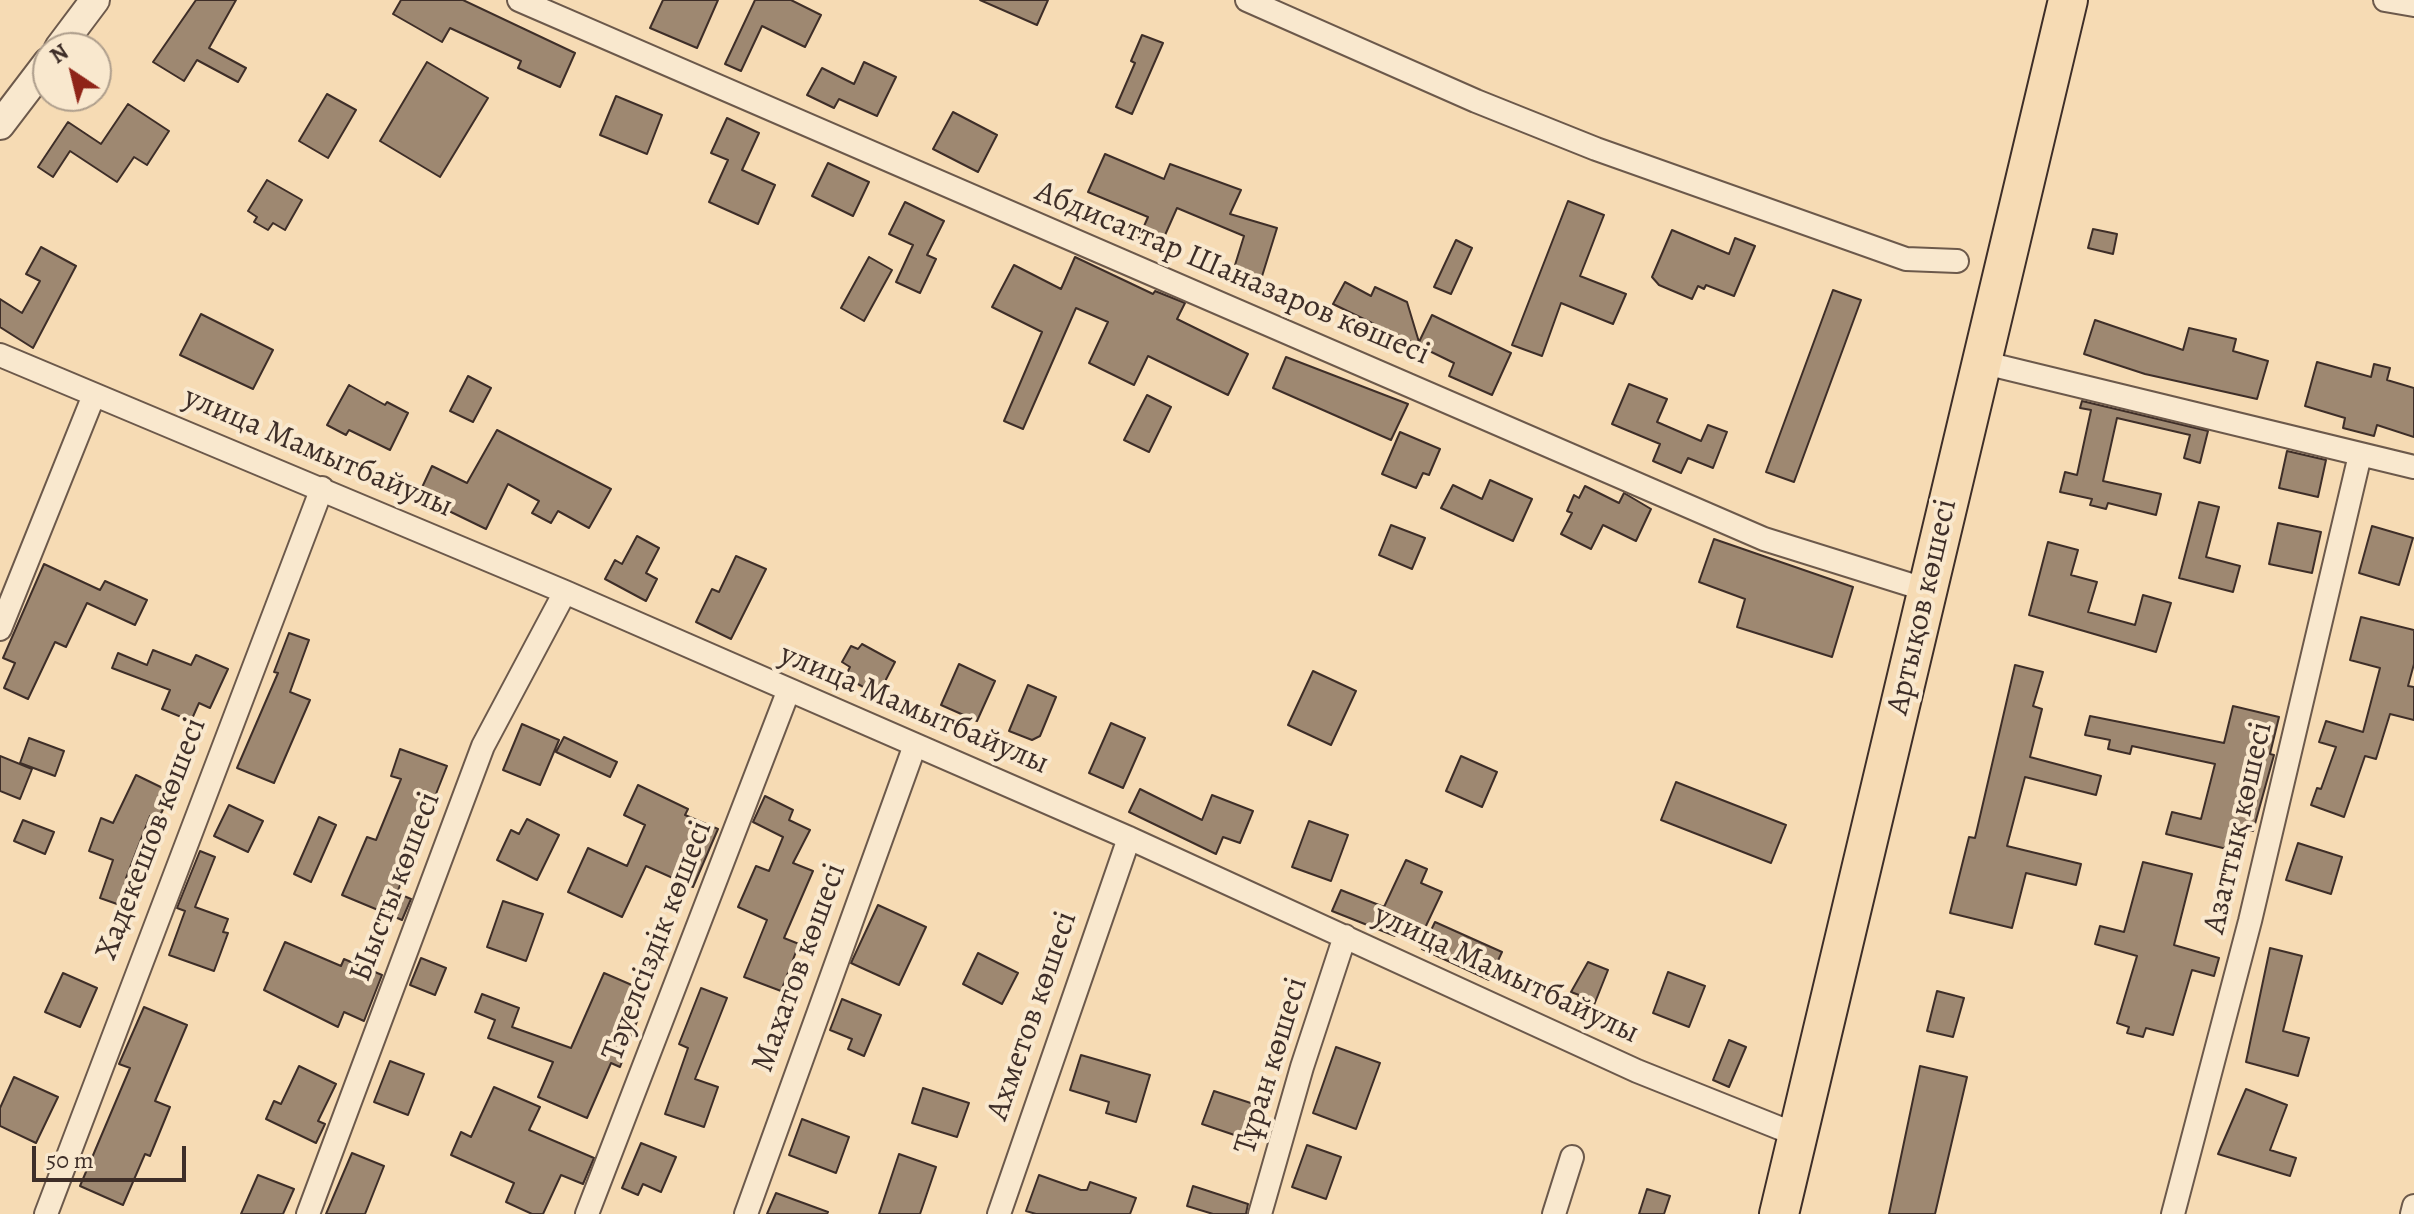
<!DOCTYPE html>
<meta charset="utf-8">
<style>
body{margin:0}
#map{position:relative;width:2414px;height:1214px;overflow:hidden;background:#f6dbb4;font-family:Alegreya,serif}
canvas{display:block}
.north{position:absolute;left:32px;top:32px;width:80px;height:80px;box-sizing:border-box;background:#f9e8ce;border:2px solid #ae9e8c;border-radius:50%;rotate:325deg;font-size:22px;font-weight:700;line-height:32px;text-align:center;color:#3e2e28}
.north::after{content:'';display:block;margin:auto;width:28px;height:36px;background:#8f2418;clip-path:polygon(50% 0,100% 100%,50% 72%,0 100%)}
.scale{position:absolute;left:32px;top:1146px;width:154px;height:36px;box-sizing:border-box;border:4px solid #3e2e28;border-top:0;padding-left:10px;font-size:24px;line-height:28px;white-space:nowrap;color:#3e2e28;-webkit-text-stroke:6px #f9e8ce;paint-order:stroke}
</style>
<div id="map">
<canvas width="2414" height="1214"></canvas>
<div class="north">N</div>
<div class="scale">50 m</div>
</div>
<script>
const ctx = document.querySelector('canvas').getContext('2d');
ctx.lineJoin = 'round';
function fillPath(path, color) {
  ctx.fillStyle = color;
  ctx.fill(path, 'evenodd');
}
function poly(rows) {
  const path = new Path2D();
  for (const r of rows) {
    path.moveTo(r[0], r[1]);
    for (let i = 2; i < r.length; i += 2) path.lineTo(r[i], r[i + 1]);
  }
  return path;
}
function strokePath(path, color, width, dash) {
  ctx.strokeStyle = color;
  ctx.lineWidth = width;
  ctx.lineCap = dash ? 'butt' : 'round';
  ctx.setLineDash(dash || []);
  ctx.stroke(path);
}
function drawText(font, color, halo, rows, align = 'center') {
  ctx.font = font + ' Alegreya,serif';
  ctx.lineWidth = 8;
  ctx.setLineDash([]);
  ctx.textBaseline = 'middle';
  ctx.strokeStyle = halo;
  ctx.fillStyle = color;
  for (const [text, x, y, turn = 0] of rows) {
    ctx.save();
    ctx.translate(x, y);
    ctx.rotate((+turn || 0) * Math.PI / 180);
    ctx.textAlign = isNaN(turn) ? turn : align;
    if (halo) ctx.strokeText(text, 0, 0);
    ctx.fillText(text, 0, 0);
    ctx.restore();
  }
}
const building = poly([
 [196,0,236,0,209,48,246,68,238,82,197,60,184,81,153,62,196,0],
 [401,0,463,0,575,53,560,87,518,68,521,61,450,28,442,42,393,14,401,0],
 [663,0,718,0,697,48,650,28,663,0],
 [755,0,791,0,821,15,805,47,762,26,741,71,725,64,755,0],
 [980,0,1048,0,1037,25,980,0],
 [1142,35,1163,43,1132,114,1116,107,1135,63,1131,61,1142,35],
 [427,62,488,98,440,177,380,141,427,62],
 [864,62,896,77,877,116,839,99,834,108,807,95,822,68,854,84,864,62],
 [327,94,356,110,328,158,299,141,327,94],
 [616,96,662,115,647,154,600,135,616,96],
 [128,104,169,131,147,165,134,157,117,182,70,151,53,177,38,167,68,122,101,144,128,104],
 [953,112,997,135,978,172,933,149,953,112],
 [727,118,759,133,742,170,775,185,758,224,709,202,728,160,711,153,727,118],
 [1105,154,1164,179,1170,164,1241,190,1230,214,1277,228,1259,286,1231,278,1244,236,1177,208,1158,251,1137,242,1148,217,1088,192,1105,154],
 [828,163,869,182,853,216,812,196,828,163],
 [267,180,302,200,285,230,273,223,268,230,254,222,257,217,248,211,267,180],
 [1568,201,1604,215,1580,276,1626,294,1613,324,1561,303,1542,356,1512,345,1568,201],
 [905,202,944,221,927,255,936,259,920,293,896,282,913,245,889,234,905,202],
 [2093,229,2117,234,2113,254,2088,248,2093,229],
 [1672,230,1729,254,1735,238,1755,246,1734,296,1706,285,1704,289,1698,286,1692,299,1659,285,1652,277,1672,230],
 [1456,240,1472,248,1451,294,1434,287,1456,240],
 [41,247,76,266,33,348,0,327,0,299,22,313,40,281,26,274,41,247],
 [869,257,892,270,864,321,841,308,869,257],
 [1075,257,1153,294,1155,291,1185,303,1177,319,1248,354,1228,395,1148,356,1134,385,1089,363,1108,322,1076,308,1023,429,1004,421,1042,332,992,307,1014,265,1061,289,1075,257],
 [1345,282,1371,296,1375,287,1407,302,1419,342,1432,315,1511,353,1492,395,1449,376,1454,363,1333,304,1345,282],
 [1833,290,1861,300,1794,482,1766,472,1833,290],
 [201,314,273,350,253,389,180,355,201,314],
 [2095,320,2183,350,2189,328,2236,339,2233,351,2268,361,2257,399,2145,374,2084,354,2095,320],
 [1286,357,1408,404,1391,440,1273,388,1286,357],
 [2317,362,2371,377,2374,364,2390,368,2387,380,2414,388,2414,437,2377,425,2374,436,2343,428,2345,418,2305,406,2317,362],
 [468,376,491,388,473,422,450,411,468,376],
 [1629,384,1667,399,1657,422,1701,441,1708,425,1727,432,1713,468,1688,458,1681,473,1653,461,1660,444,1612,424,1629,384],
 [349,385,385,405,387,402,408,413,390,450,349,430,346,435,327,425,349,385],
 [1147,395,1171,407,1149,452,1124,440,1147,395],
 [2082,401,2208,431,2200,463,2184,458,2190,435,2117,418,2103,481,2161,494,2156,515,2108,503,2106,509,2090,505,2092,499,2060,492,2065,472,2077,475,2091,410,2080,408,2082,401],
 [497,430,611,489,589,528,558,511,551,523,532,513,539,501,508,484,486,529,418,496,432,466,467,483,497,430],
 [1400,432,1440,449,1429,475,1423,473,1416,488,1382,474,1400,432],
 [2287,451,2326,460,2318,497,2279,488,2287,451],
 [1490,480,1532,499,1513,541,1441,508,1453,485,1482,499,1490,480],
 [1585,486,1619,503,1624,493,1651,509,1636,541,1603,525,1591,549,1561,534,1572,513,1567,511,1574,495,1579,498,1585,486],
 [2199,502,2219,507,2206,557,2240,566,2233,592,2179,578,2199,502],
 [2278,523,2321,532,2312,573,2269,564,2278,523],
 [1391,525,1425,538,1412,569,1379,555,1391,525],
 [2372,526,2413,538,2399,585,2359,573,2372,526],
 [637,536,659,548,646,573,657,579,646,601,605,579,615,560,622,564,637,536],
 [1714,539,1853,587,1832,657,1737,627,1745,599,1699,582,1714,539],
 [2048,542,2078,550,2071,575,2097,582,2088,612,2135,625,2143,595,2171,603,2156,652,2029,615,2048,542],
 [736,556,766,569,731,639,696,622,712,589,719,592,736,556],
 [44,564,100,590,105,581,147,600,135,625,87,603,66,647,55,642,28,699,4,688,15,663,3,658,44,564],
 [2361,617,2414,630,2414,664,2408,686,2414,687,2414,720,2390,714,2376,759,2365,756,2344,817,2311,805,2317,788,2321,789,2336,747,2319,742,2326,721,2363,732,2380,668,2350,660,2361,617],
 [289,633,309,640,290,692,310,700,274,783,237,768,278,673,274,672,289,633],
 [862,644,895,662,878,695,845,677,850,667,842,662,851,646,858,649,862,644],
 [153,650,191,665,196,655,228,669,210,708,199,703,191,721,162,709,170,690,112,668,118,653,147,665,153,650],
 [959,664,995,681,977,721,941,705,959,664],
 [2015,665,2043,672,2033,706,2042,709,2030,757,2101,776,2096,795,2025,777,2007,846,2081,864,2076,885,2026,873,2012,928,1950,913,1969,837,1975,838,2015,665],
 [1313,671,1356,691,1331,745,1288,725,1313,671],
 [1028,685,1056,697,1040,736,1032,740,1009,731,1028,685],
 [2233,706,2279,717,2270,754,2274,755,2253,831,2244,828,2239,852,2166,834,2172,812,2201,819,2215,764,2132,746,2130,754,2108,749,2110,740,2085,735,2090,716,2224,743,2233,706],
 [1111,723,1145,738,1123,788,1089,773,1111,723],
 [522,724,559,740,540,785,503,770,522,724],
 [564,737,617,762,610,777,556,752,564,737],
 [29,738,64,751,55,776,20,763,29,738],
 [400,749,447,766,397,893,411,899,402,920,342,895,367,837,376,840,401,779,391,776,400,749],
 [0,756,32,769,20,799,0,791,0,756],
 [1461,756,1497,772,1482,807,1446,791,1461,756],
 [136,775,171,792,158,820,150,816,126,878,143,884,134,910,100,898,113,860,89,851,101,818,113,823,136,775],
 [1676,782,1786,825,1771,863,1661,820,1676,782],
 [638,785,688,809,685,815,718,829,693,887,646,866,622,917,568,892,588,848,627,866,645,825,624,815,638,785],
 [1140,789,1202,820,1212,795,1253,811,1240,843,1223,837,1216,854,1129,812,1140,789],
 [765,796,793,810,789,820,810,830,793,863,813,871,784,938,799,944,781,991,744,977,767,920,738,907,756,866,769,871,783,837,753,822,765,796],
 [229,805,263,821,248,852,214,836,229,805],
 [319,817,336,825,311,882,294,874,319,817],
 [527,819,559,835,537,880,497,860,511,830,519,834,527,819],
 [23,820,54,832,45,854,14,841,23,820],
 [1309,821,1348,835,1331,881,1292,867,1309,821],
 [2298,843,2342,857,2331,894,2286,880,2298,843],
 [200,851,215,857,195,907,228,919,223,932,228,933,214,971,169,955,185,911,177,908,200,851],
 [1406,860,1427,869,1421,883,1442,892,1424,930,1402,920,1395,936,1332,911,1341,890,1384,907,1406,860],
 [2143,862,2192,874,2174,945,2219,958,2214,976,2192,970,2173,1035,2146,1028,2143,1037,2127,1033,2129,1027,2117,1023,2137,956,2095,944,2100,926,2124,932,2143,862],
 [503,901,543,914,526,961,487,947,503,901],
 [878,905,926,927,899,985,851,963,878,905],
 [1435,922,1502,952,1489,980,1422,949,1435,922],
 [285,942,341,966,344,959,382,975,364,1021,344,1012,338,1027,264,990,285,942],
 [2270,948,2302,956,2283,1031,2309,1038,2298,1076,2246,1062,2270,948],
 [978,953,1018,973,1002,1004,963,984,978,953],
 [421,958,446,968,435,995,410,985,421,958],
 [1588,962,1608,970,1592,1010,1576,1003,1579,995,1571,992,1588,962],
 [1668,972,1705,986,1689,1027,1653,1013,1668,972],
 [63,973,97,988,80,1027,45,1012,63,973],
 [604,973,648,992,620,1067,611,1063,587,1118,538,1097,553,1062,488,1038,495,1020,475,1012,482,994,519,1008,512,1027,571,1048,604,973],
 [701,988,727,998,695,1079,718,1087,704,1127,665,1114,688,1048,679,1044,701,988],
 [1937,991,1964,998,1953,1037,1927,1031,1937,991],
 [842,999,881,1015,864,1056,848,1049,852,1039,830,1030,842,999],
 [144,1007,187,1025,155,1101,170,1107,150,1156,145,1154,123,1205,80,1186,130,1068,119,1064,144,1007],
 [1729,1040,1746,1047,1729,1087,1713,1080,1729,1040],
 [1336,1047,1380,1063,1356,1129,1313,1113,1336,1047],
 [1081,1055,1150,1075,1136,1122,1106,1113,1109,1102,1070,1090,1081,1055],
 [390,1061,424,1074,408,1115,374,1102,390,1061],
 [299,1066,336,1084,318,1121,325,1124,316,1143,266,1119,274,1101,281,1104,299,1066],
 [1920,1066,1967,1077,1935,1214,1889,1214,1920,1066],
 [14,1077,58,1097,36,1143,0,1126,0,1108,14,1077],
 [494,1087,540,1107,529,1130,594,1158,583,1184,561,1175,543,1214,532,1214,506,1202,514,1183,451,1155,461,1132,471,1137,494,1087],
 [923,1088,969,1103,957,1137,912,1123,923,1088],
 [2246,1089,2287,1105,2270,1150,2296,1158,2290,1176,2218,1154,2246,1089],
 [1214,1091,1266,1108,1255,1142,1202,1124,1214,1091],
 [802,1119,849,1137,836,1173,789,1155,802,1119],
 [641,1143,676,1157,661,1192,643,1184,638,1195,622,1188,641,1143],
 [1307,1145,1341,1157,1326,1199,1292,1187,1307,1145],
 [352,1153,384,1166,365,1214,326,1214,352,1153],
 [899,1154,936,1167,920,1214,879,1214,899,1154],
 [258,1175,294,1189,283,1214,241,1214,258,1175],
 [1039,1175,1081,1190,1087,1190,1090,1182,1136,1198,1130,1214,1036,1214,1026,1211,1039,1175],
 [1193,1186,1248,1204,1246,1214,1213,1214,1187,1206,1193,1186],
 [1647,1189,1670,1196,1664,1214,1639,1214,1647,1189],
 [776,1193,828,1212,827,1214,767,1214,776,1193]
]);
fillPath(building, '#9e8871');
strokePath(building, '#3e2e28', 2);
const minor = poly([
 [519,0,1764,539,1927,590],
 [1247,0,1476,101,1596,149,1906,259,1957,261],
 [2385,0,2414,5],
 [0,355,565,592,1129,838,1637,1071,1797,1135],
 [1981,362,2414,467],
 [0,629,94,395],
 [46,1214,322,488],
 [308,1214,483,746,565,592],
 [587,1214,788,692],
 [746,1214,915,745],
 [999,1214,1129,838],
 [1260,1214,1302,1067,1345,936],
 [1554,1214,1572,1157],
 [2173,1214,2250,921,2360,455],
 [2412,1214,2414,1206]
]);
const tertiary = poly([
 [59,48,95,0],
 [0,125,48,62]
]);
const trunk = poly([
 [1779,1214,2068,0]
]);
strokePath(minor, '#6c594b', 26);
strokePath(tertiary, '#6c594b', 32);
strokePath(trunk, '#3e2e28', 42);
strokePath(minor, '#f9e8ce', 22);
strokePath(tertiary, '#f9e8ce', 28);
strokePath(trunk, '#f6dbb4', 38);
drawText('32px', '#3e2e28', '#f9e8ce', [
 ["Абдисаттар Шаназаров көшесі",1232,274,23],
 ["улица Мамытбайулы",318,453,23],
 ["Артықов көшесі",1923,607,-77],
 ["улица Мамытбайулы",914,710,23],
 ["Азаттық көшесі",2239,828,-77],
 ["Хадекешов көшесі",152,839,-69],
 ["Ыысты көшесі",396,887,-69],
 ["Тәуелсіздік көшесі",658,941,-69],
 ["Махатов көшесі",800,968,-70],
 ["улица Мамытбайулы",1506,975,25],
 ["Ахметов көшесі",1033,1016,-71],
 ["Тұран көшесі",1272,1066,-73]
]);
</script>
